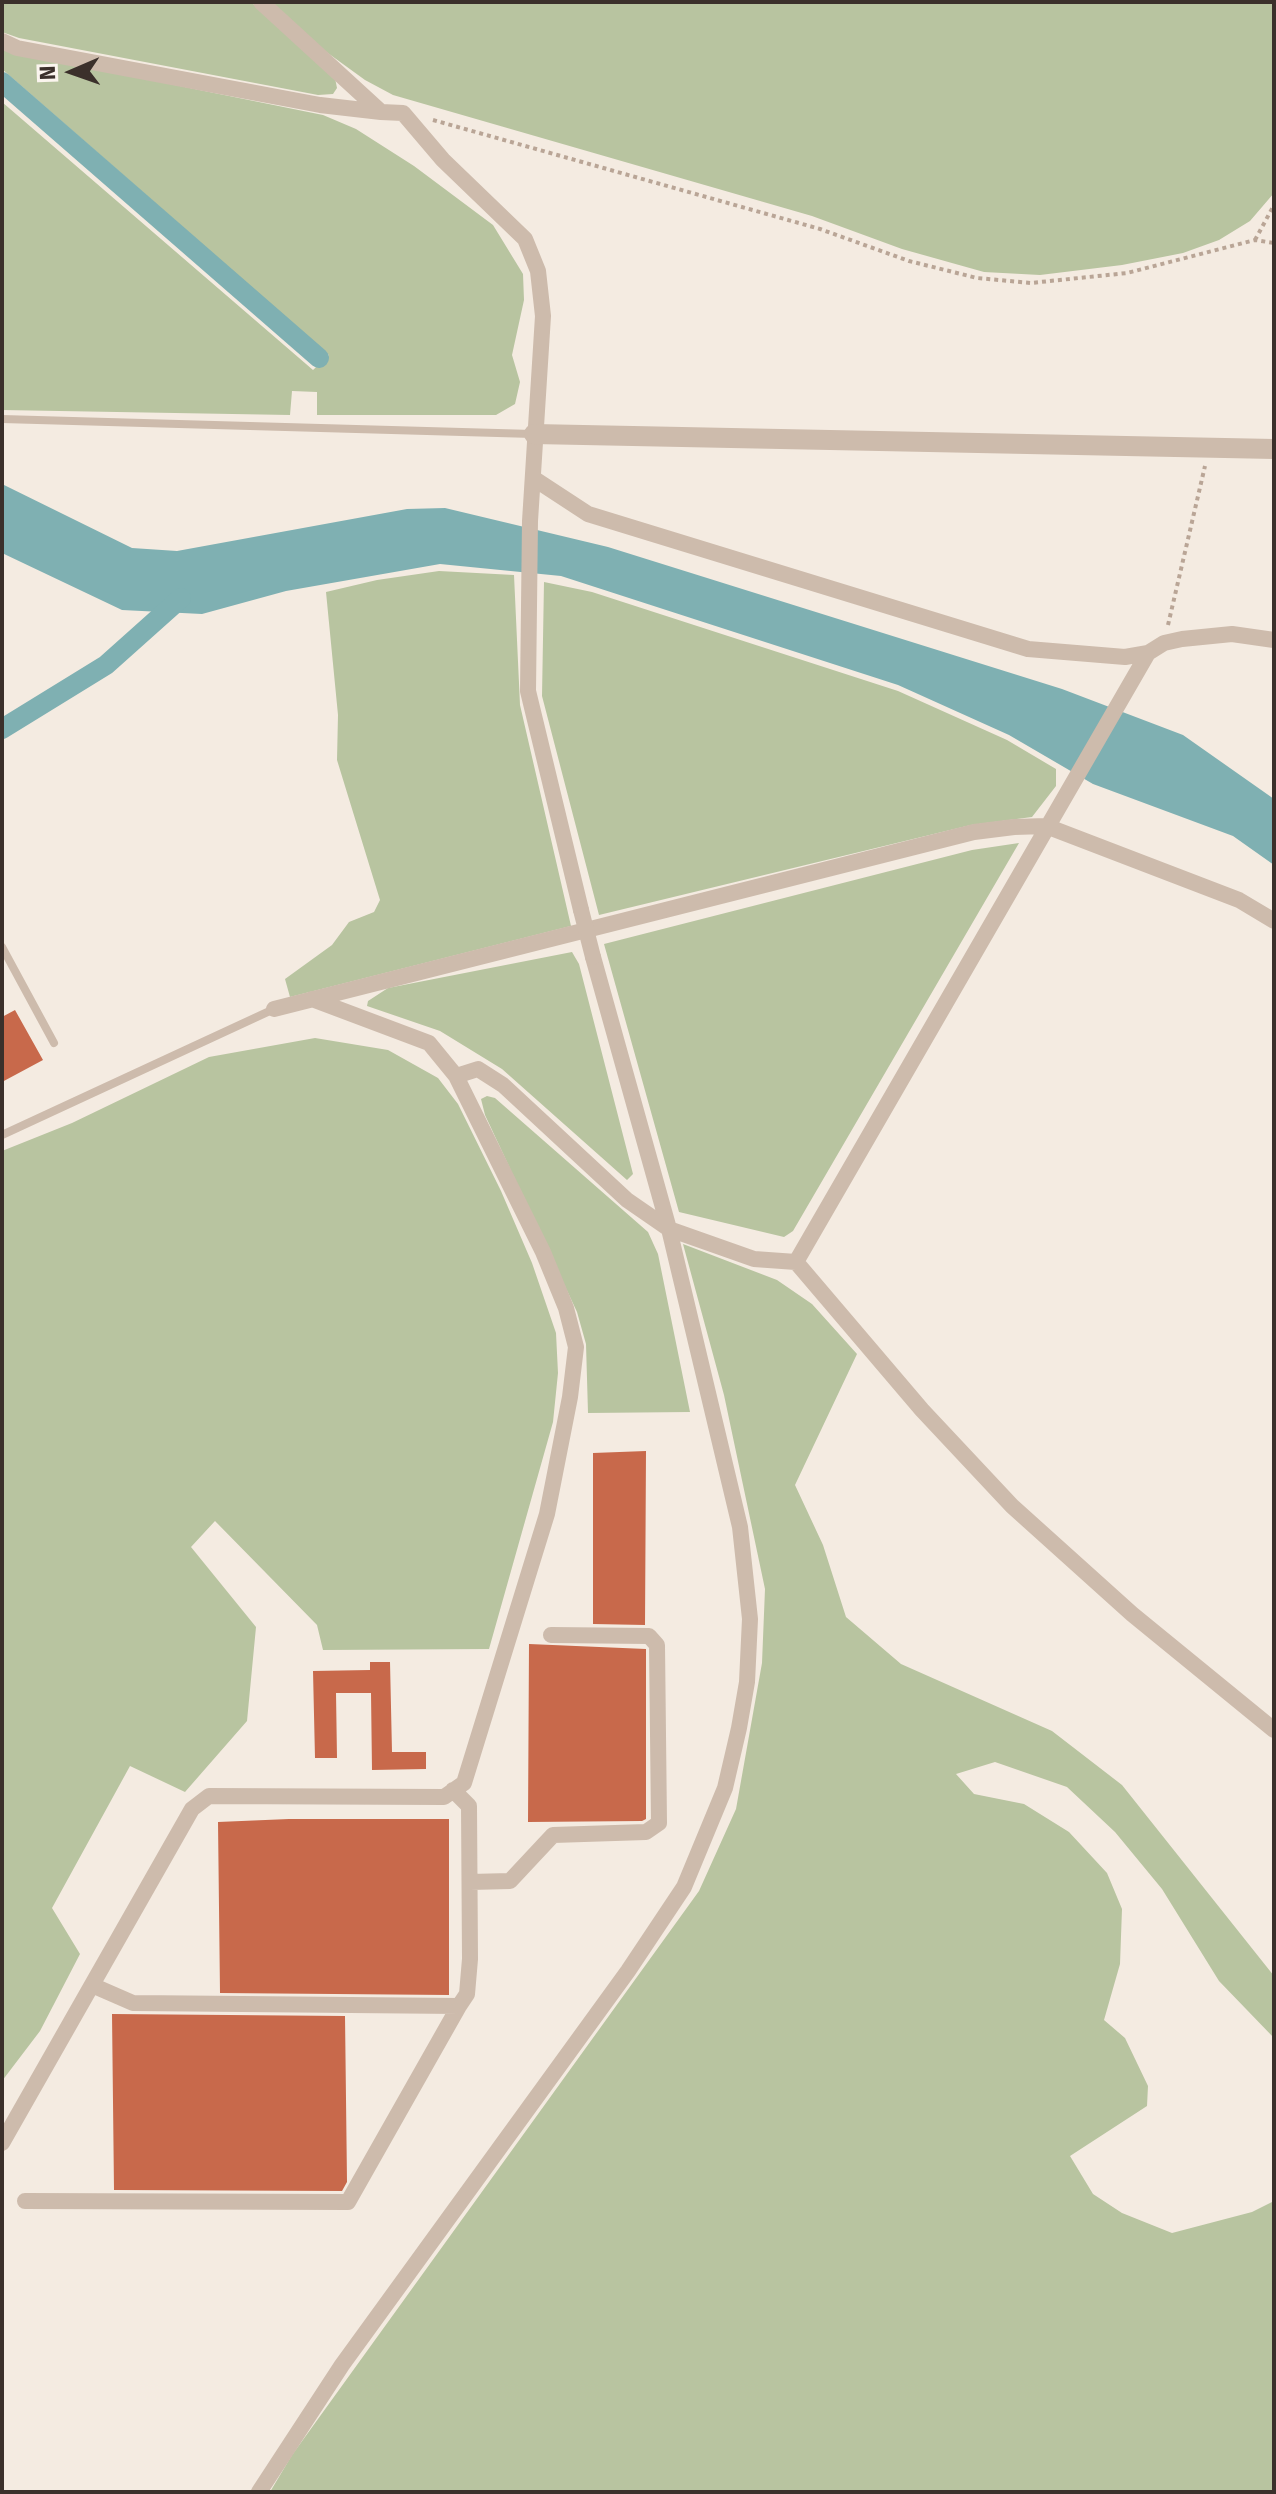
<!DOCTYPE html>
<style>
body{margin:0}
#map{position:relative;width:1276px;height:2494px;overflow:hidden;background:#f4ebe1;font-family:"Fira Sans",sans-serif}
canvas{display:block}
.frame{position:absolute;inset:0;border:4px solid #3b302b;pointer-events:none}
.north{position:absolute;left:32px;top:32px;width:80px;height:80px;-webkit-text-stroke:6px #fbf5ee;paint-order:stroke;rotate:268deg;font-size:22px;font-weight:700;line-height:32px;text-align:center;color:#3b302b}
.north::after{content:'';display:block;margin:auto;width:28px;height:36px;background:#3b302b;clip-path:polygon(50% 0,100% 100%,50% 72%,0 100%)}
</style>
<div id="map">
<canvas width="1276" height="2494"></canvas>
<div class="frame"></div>
<div class="north">N</div>
</div>
<script>
const ctx = document.querySelector('canvas').getContext('2d');
ctx.lineJoin = 'round';
function fillPath(path, color) {
  ctx.fillStyle = color;
  ctx.fill(path, 'evenodd');
}
function poly(rows) {
  const path = new Path2D();
  for (const r of rows) {
    path.moveTo(r[0], r[1]);
    for (let i = 2; i < r.length; i += 2) path.lineTo(r[i], r[i + 1]);
  }
  return path;
}
function strokePath(path, color, width, dash) {
  ctx.strokeStyle = color;
  ctx.lineWidth = width;
  ctx.lineCap = dash ? 'butt' : 'round';
  ctx.setLineDash(dash || []);
  ctx.stroke(path);
}
fillPath(poly([
 [2,2,251,2,323,65,335,78,337,88,333,94,318,95,19,38,2,32],
 [271,2,1274,2,1274,193,1250,221,1219,240,1183,253,1122,265,1040,275,984,272,902,249,812,216,393,95,365,80,325,51],
 [2,50,323,115,356,129,414,166,493,225,523,274,524,300,512,355,520,382,515,404,496,415,317,415,317,392,292,391,290,415,2,410,2,102,313,370,329,355,2,69],
 [439,571,514,575,520,705,571,926,290,997,285,979,332,945,349,922,374,912,380,900,337,760,338,715,326,592,377,580],
 [544,582,592,592,898,691,1007,740,1056,769,1056,786,1032,817,971,825,599,915,542,696],
 [1019,843,793,1231,784,1237,679,1212,604,944,972,850],
 [572,952,579,964,633,1174,627,1180,502,1069,440,1031,367,1006,368,1001,388,988],
 [315,1038,388,1050,438,1078,458,1104,501,1191,532,1263,556,1333,558,1373,553,1422,489,1649,323,1650,317,1625,215,1521,191,1547,256,1627,247,1721,185,1792,130,1766,52,1908,80,1954,40,2031,2,2081,2,1151,72,1123,209,1057],
 [487,1096,495,1098,648,1232,658,1254,690,1412,588,1413,586,1344,577,1312,485,1115,481,1099],
 [683,1244,777,1280,812,1304,857,1354,795,1485,823,1545,846,1617,901,1664,1052,1731,1122,1785,1274,1976,1274,2038,1219,1981,1162,1889,1115,1832,1067,1787,995,1762,956,1774,974,1794,1024,1804,1069,1832,1107,1873,1122,1909,1120,1964,1104,2020,1125,2038,1148,2086,1147,2106,1070,2156,1093,2194,1122,2213,1172,2233,1252,2212,1274,2201,1274,2492,270,2492,292,2455,699,1891,736,1809,762,1663,765,1589,724,1395]
]), '#b8c4a0');
fillPath(poly([
 [2,484,132,548,177,551,407,509,445,508,608,547,1062,689,1183,735,1274,799,1274,865,1233,836,1093,784,1009,735,898,685,561,576,440,564,286,591,202,614,122,610,2,553]
]), '#7fb0b2');
strokePath(poly([
 [2,82,319,358],
 [2,729,106,665,181,598]
]), '#7fb0b2', 20);
fillPath(poly([
 [15,1010,43,1060,2,1082,2,1017],
 [646,1451,645,1625,593,1624,593,1453],
 [529,1644,646,1649,646,1819,642,1821,528,1822],
 [370,1662,390,1662,392,1752,426,1752,426,1769,372,1770,371,1693,336,1693,337,1758,315,1758,313,1671,370,1670],
 [289,1819,449,1819,449,1995,220,1993,218,1822],
 [112,2014,345,2016,347,2182,342,2191,114,2190]
]), '#c8694b');
strokePath(poly([
 [433,120,820,229,909,261,977,278,1031,283,1127,273,1255,240,1274,243],
 [1255,240,1274,205],
 [1168,625,1205,466]
]), '#b9a596', 4, [4, 4]);
strokePath(poly([
 [2,419,533,434],
 [2,947,54,1043],
 [2,1135,274,1009]
]), '#cdbbac', 8);
strokePath(poly([
 [261,2,381,112,403,113,443,160,525,239,538,271,543,316,530,521,528,691,581,910],
 [2,41,17,48,320,105,381,112],
 [533,478,588,514,1028,649,1125,657,1148,653,1164,643,1182,639,1232,634,1274,640],
 [274,1009,974,832,1014,827,1046,826,1239,900,1274,921],
 [456,1076,478,1069,503,1085,627,1200,669,1229,754,1259,796,1262,922,1410,1012,1506,1132,1614,1274,1730],
 [796,1262,1148,653],
 [470,1882,510,1881,553,1835,646,1832,659,1823,657,1645,649,1636,551,1635],
 [94,1986,133,2003,459,2006,467,1994,470,1959,469,1806,453,1790],
 [2,2143,192,1809,209,1796,444,1797,464,1783,547,1514,570,1397,576,1347,566,1308,543,1252,456,1076,429,1043,312,999],
 [25,2201,348,2202,459,2006],
 [259,2492,342,2365,628,1971,684,1887,725,1788,739,1728,747,1682,750,1619,740,1527,669,1229,593,957]
]), '#cdbbac', 16);
strokePath(poly([
 [534,434,1274,449]
]), '#cdbbac', 20);
strokePath(poly([
 [581,910,593,957]
]), '#cdbbac', 16);
</script>
